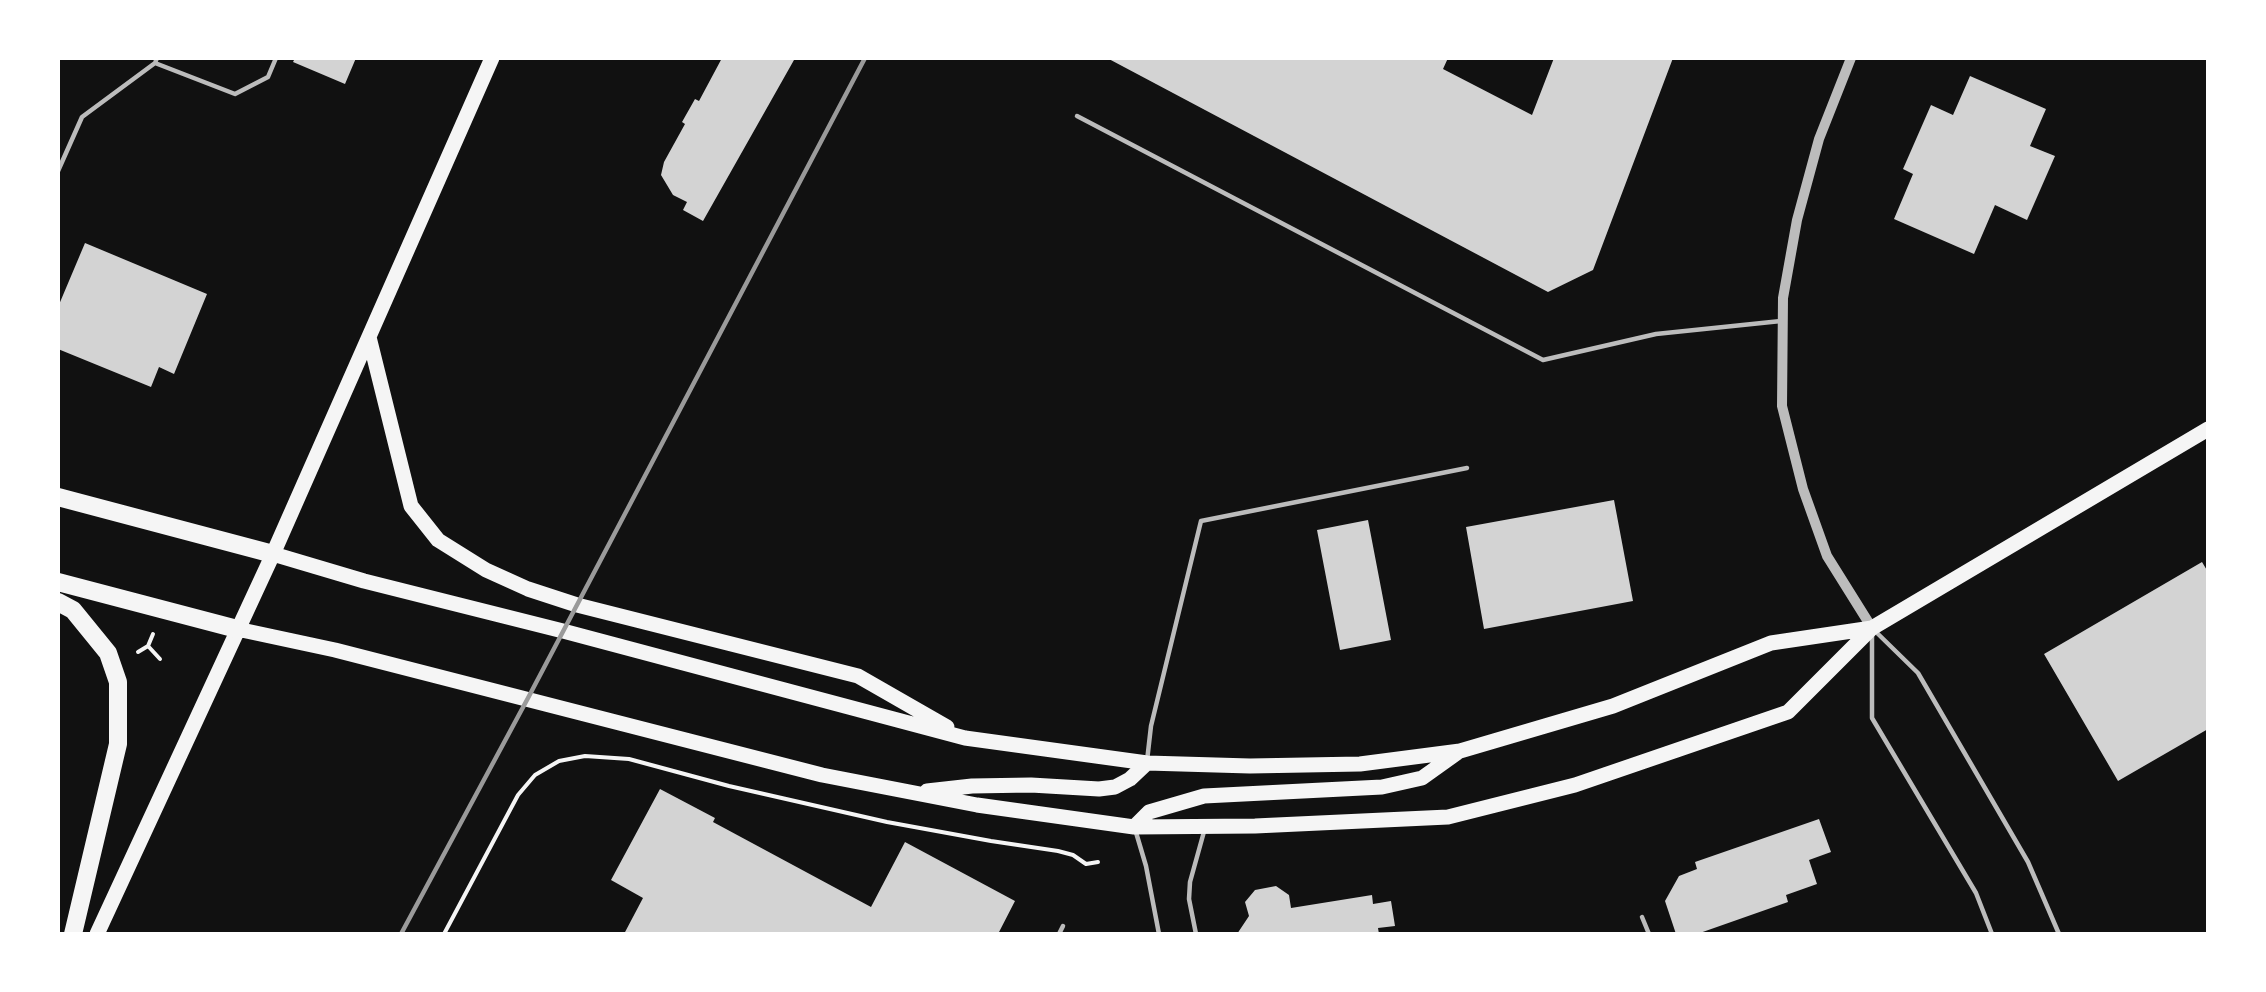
<!DOCTYPE html>
<style>
body{margin:0}
#map{position:relative;width:2266px;height:992px;overflow:hidden;background:#111;font-family:"IBM Plex Sans",sans-serif}
canvas{display:block}
.frame{position:absolute;inset:0;border:60px solid #fff;pointer-events:none}
</style>
<div id="map">
<canvas width="2266" height="992"></canvas>
<div class="frame"></div>
</div>
<script>
const ctx = document.querySelector('canvas').getContext('2d');
ctx.lineJoin = 'round';
function fillPath(path, color) {
  ctx.fillStyle = color;
  ctx.fill(path, 'evenodd');
}
function poly(rows) {
  const path = new Path2D();
  for (const r of rows) {
    path.moveTo(r[0], r[1]);
    for (let i = 2; i < r.length; i += 2) path.lineTo(r[i], r[i + 1]);
  }
  return path;
}
function strokePath(path, color, width, dash) {
  ctx.strokeStyle = color;
  ctx.lineWidth = width;
  ctx.lineCap = dash ? 'butt' : 'round';
  ctx.setLineDash(dash || []);
  ctx.stroke(path);
}
fillPath(poly([
 [295,58,356,58,345,84,293,62],
 [722,58,794,60,703,221,683,210,687,202,673,195,661,175,664,162,685,124,682,122,695,99,699,101],
 [1107,58,1448,58,1443,69,1532,115,1554,58,1673,58,1593,270,1548,292],
 [1970,76,2046,109,2030,146,2055,156,2027,220,1995,205,1974,254,1894,219,1913,174,1903,169,1931,105,1953,115],
 [85,243,207,294,174,374,159,367,151,387,58,349,58,307],
 [1614,500,1633,601,1484,629,1466,527],
 [1368,520,1391,640,1340,650,1317,530],
 [2202,562,2208,572,2208,729,2118,781,2044,654],
 [660,789,715,818,713,822,871,907,905,842,1015,901,998,934,624,934,643,898,611,880],
 [1819,819,1831,852,1809,860,1817,884,1786,895,1788,902,1697,934,1676,934,1665,901,1679,876,1697,869,1695,862],
 [1276,886,1289,895,1291,908,1372,895,1373,904,1391,901,1395,926,1378,928,1379,934,1237,934,1249,916,1245,902,1255,890]
]), '#d3d3d3');
strokePath(poly([
 [148,646,160,659],
 [138,652,148,646,153,634],
 [444,934,518,795,535,775,559,761,585,756,629,759,729,786,887,822,991,841,1058,851,1073,855,1086,864,1098,862]
]), '#f5f5f5', 4);
strokePath(poly([
 [155,63,235,94,268,77,276,58],
 [1077,116,1543,360,1656,334,1781,321],
 [58,171,82,117,155,63,157,58],
 [1875,631,1918,673,2028,862,2059,934],
 [1872,634,1872,718,1976,893,1992,934],
 [1147,761,1151,726,1201,521,1467,468],
 [1135,829,1146,866,1159,934],
 [1642,917,1649,934],
 [1059,934,1063,926],
 [1196,934,1189,899,1190,882,1205,828]
]), '#bcbcbc', 4.5);
strokePath(poly([
 [1851,58,1819,139,1797,220,1783,298,1782,406,1803,489,1827,556,1872,628]
]), '#bcbcbc', 10);
strokePath(poly([
 [369,337,411,506,438,540,486,570,528,589,577,605,858,676,947,727],
 [273,554,364,581,563,631,965,738,1147,763,1250,766,1360,764,1460,751,1613,706,1771,643,1872,628],
 [237,629,335,650,822,775,977,805,1134,827,1255,826,1448,817,1575,785,1788,712,1872,628,2208,429],
 [927,791,972,786,1031,785,1099,789,1115,787,1130,779,1147,763],
 [1134,827,1149,812,1204,796,1382,787,1422,778,1457,753],
 [97,934,273,554,492,58]
]), '#f5f5f5', 15);
strokePath(poly([
 [58,497,273,554],
 [58,582,237,629],
 [58,602,73,610,108,653,118,682,118,744,73,934]
]), '#f5f5f5', 18);
strokePath(poly([
 [401,934,528,698,865,58]
]), '#9a9a9a', 4.5);
</script>
